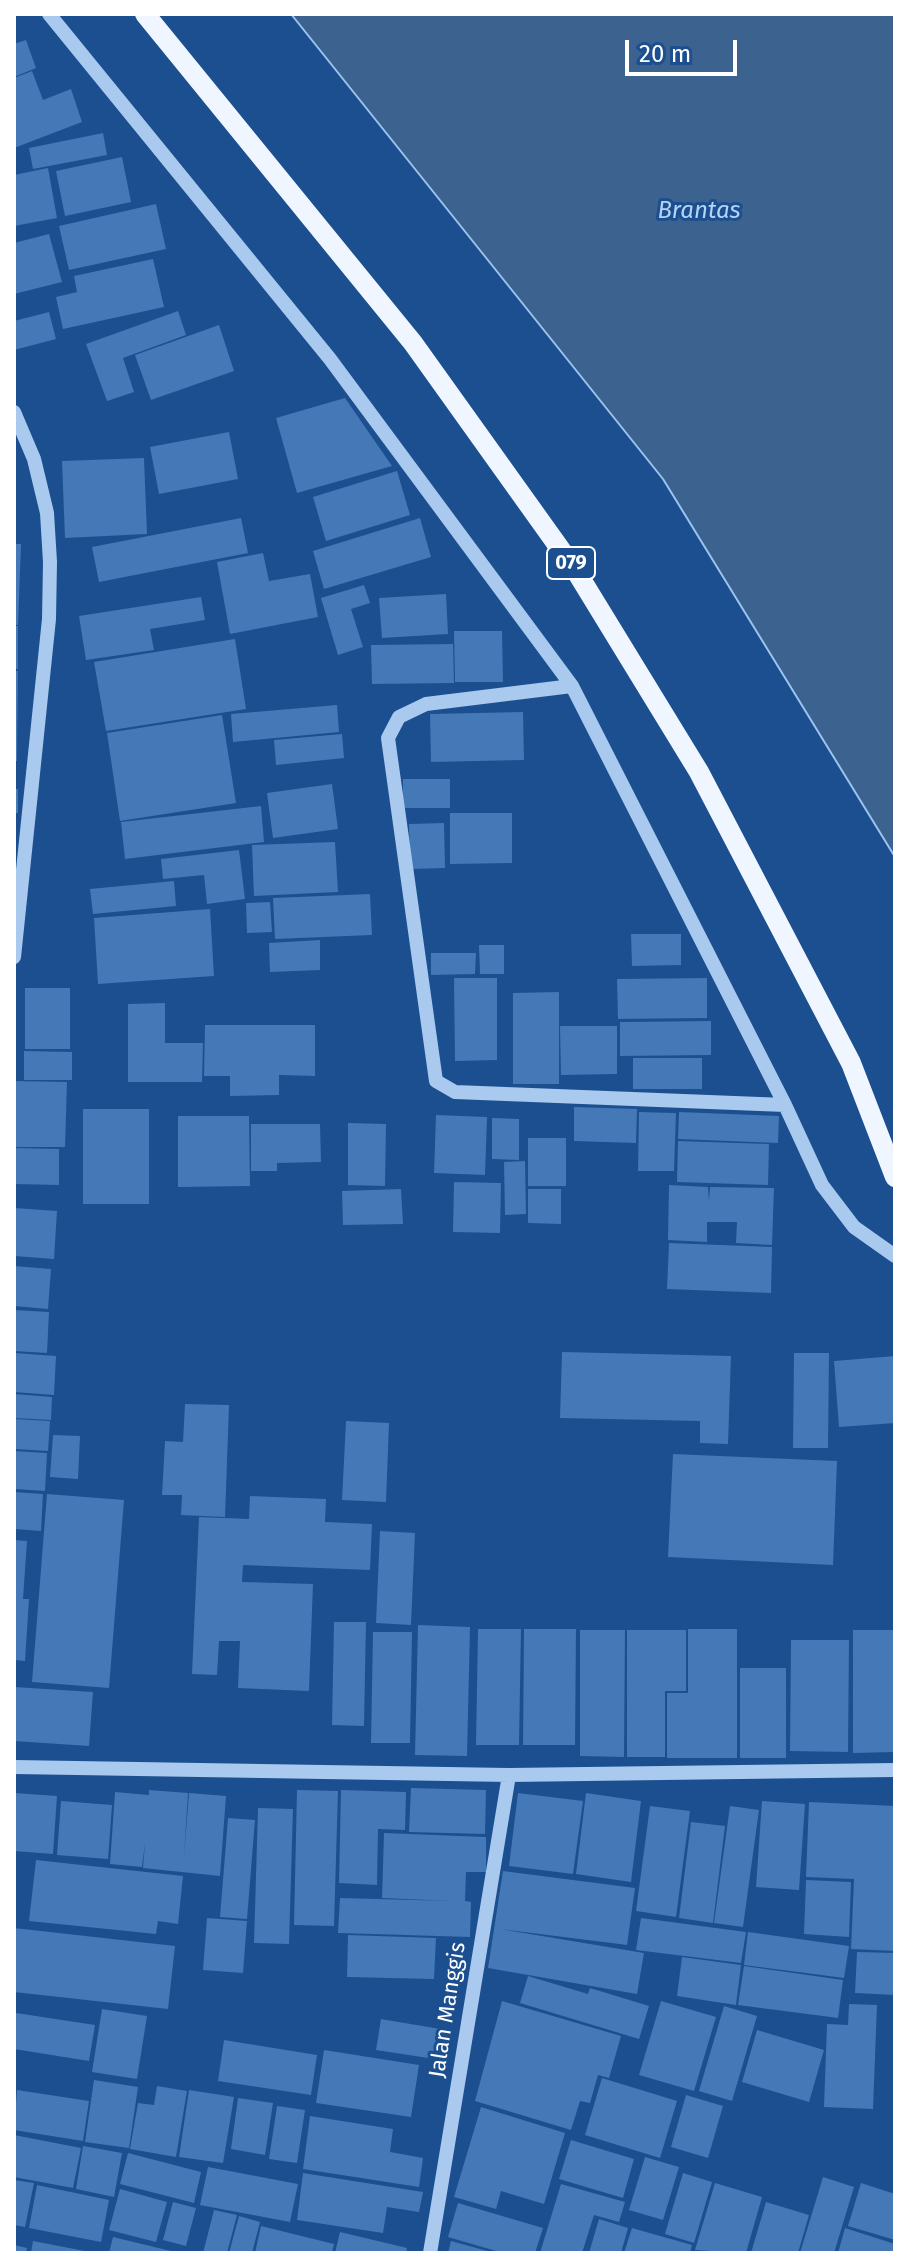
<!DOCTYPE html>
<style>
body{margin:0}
#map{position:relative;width:909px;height:2267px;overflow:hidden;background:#1b4f8f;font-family:"Fira Sans",sans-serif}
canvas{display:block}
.frame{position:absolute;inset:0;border:16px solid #fff;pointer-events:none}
.scale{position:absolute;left:625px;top:40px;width:112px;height:36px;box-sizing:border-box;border:4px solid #fff;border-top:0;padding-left:10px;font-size:24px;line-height:28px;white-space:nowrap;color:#fff;-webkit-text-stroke:6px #1b4f8f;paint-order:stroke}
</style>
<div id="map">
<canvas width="909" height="2267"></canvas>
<div class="frame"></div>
<div class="scale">20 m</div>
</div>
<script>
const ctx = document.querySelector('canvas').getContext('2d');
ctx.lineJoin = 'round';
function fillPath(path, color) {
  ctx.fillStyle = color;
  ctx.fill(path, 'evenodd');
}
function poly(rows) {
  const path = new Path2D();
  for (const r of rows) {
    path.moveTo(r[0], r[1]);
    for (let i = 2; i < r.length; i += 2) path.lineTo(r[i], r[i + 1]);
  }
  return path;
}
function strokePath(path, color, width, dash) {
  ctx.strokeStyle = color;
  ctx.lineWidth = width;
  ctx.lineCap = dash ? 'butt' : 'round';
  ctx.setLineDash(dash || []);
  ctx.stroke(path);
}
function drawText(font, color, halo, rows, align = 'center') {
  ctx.font = font + ' "Fira Sans",sans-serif';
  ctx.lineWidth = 6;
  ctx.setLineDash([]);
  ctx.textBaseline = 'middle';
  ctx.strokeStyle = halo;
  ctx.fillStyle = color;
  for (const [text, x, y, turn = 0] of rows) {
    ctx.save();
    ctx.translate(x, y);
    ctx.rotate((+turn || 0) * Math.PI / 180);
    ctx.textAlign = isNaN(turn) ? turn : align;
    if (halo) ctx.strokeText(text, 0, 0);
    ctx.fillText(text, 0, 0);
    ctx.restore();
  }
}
const water = poly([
 [291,14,895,14,895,857,663,479,291,14]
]);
fillPath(water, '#3c6290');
strokePath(water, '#9cc4f0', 2);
fillPath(poly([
 [26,40,36,68,14,77,14,44],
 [32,71,43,100,71,89,82,122,14,148,14,78],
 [103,133,107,155,33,169,29,148],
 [122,157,131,202,65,216,56,171],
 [48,168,57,218,14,226,14,175],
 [156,204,166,249,69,270,59,226],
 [49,234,62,282,14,294,14,243],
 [153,259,164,307,63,329,56,297,77,292,74,276],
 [178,311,186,335,123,358,134,392,107,401,86,344],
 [49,312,56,339,14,350,14,321],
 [219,325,234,371,151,400,135,355],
 [345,398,392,466,297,493,276,418],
 [229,432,238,479,159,494,150,447],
 [144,458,147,534,65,538,62,461],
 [397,471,410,515,326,541,313,497],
 [241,518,248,553,99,582,92,547],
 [420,518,431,557,324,589,313,551],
 [14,544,21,544,18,625,14,625],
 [263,553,269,581,310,574,318,617,230,634,217,562],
 [364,585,370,603,351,609,363,647,338,655,321,598],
 [446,594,448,634,382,638,379,598],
 [201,597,205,620,150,629,154,650,86,660,79,616],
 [14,626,18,626,18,669,14,669],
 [454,631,502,631,503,682,455,682],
 [235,639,246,709,106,731,94,662],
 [453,644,454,683,372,684,371,645],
 [14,671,18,671,17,761,14,761],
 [337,705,339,732,233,742,231,714],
 [523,712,524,760,431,762,430,714],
 [222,715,236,803,120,821,107,733],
 [342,734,344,758,276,765,274,740],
 [403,779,450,779,450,808,403,808],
 [332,784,338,829,273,838,267,793],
 [14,789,18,789,18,813,14,813],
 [261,806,264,842,125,859,121,822],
 [450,813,512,813,512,863,450,864],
 [444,823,445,868,410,869,409,824],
 [335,842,338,892,254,896,252,845],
 [239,850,245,899,207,904,204,875,163,879,161,859],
 [174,881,176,906,93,914,90,889],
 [370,894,372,935,275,939,273,898],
 [270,902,272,932,247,933,246,903],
 [210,909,214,976,98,984,94,918],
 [631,934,681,934,681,965,632,966],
 [320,940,320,970,270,972,269,943],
 [479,945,504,945,504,974,480,974],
 [431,953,476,953,475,974,431,975],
 [454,978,497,978,497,1060,455,1061],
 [707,978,707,1018,618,1019,617,979],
 [25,988,70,988,70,1049,25,1049],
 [559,992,559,1084,513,1084,513,993],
 [165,1003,165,1043,203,1043,202,1082,128,1082,128,1004],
 [711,1021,711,1055,620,1056,620,1022],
 [205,1025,315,1025,315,1076,279,1075,279,1095,230,1096,230,1076,204,1076],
 [560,1026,617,1026,617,1074,561,1075],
 [24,1051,72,1052,72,1080,24,1080],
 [633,1058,702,1058,702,1089,633,1089],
 [14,1081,67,1082,65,1147,14,1147],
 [574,1107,637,1109,636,1143,574,1141],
 [83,1109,149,1109,149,1204,83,1204],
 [639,1112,676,1113,674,1171,638,1171],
 [679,1112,779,1116,778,1143,678,1139],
 [436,1115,487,1117,485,1175,434,1173],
 [178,1116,249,1116,250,1186,178,1187],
 [492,1118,519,1119,519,1160,492,1159],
 [348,1123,386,1124,385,1186,348,1185],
 [251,1124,320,1124,321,1162,277,1163,277,1171,251,1171],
 [528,1138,566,1138,566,1186,528,1186],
 [678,1141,769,1144,768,1185,677,1182],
 [14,1148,59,1149,59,1185,14,1184],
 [525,1161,526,1214,505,1215,504,1162],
 [454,1182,501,1183,500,1233,453,1232],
 [669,1185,708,1187,709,1201,710,1187,774,1188,772,1245,736,1243,737,1222,707,1222,707,1242,668,1240],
 [401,1189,403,1224,343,1225,342,1191],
 [528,1189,561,1189,561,1224,528,1223],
 [14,1208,57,1211,54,1259,14,1256],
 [669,1243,772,1247,771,1293,667,1289],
 [14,1266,51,1269,48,1309,14,1306],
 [14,1310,49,1312,47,1353,14,1351],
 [562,1352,731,1356,728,1444,700,1443,700,1421,560,1418],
 [14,1353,56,1356,54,1395,14,1392],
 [794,1353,829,1353,828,1448,793,1448],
 [895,1356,895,1423,839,1427,834,1361],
 [14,1394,52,1397,51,1420,14,1418],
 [185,1404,229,1405,225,1517,181,1515,182,1495,162,1495,165,1441,183,1442],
 [14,1419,50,1421,48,1451,14,1449],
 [346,1421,389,1423,386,1502,342,1500],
 [53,1435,80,1436,78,1479,50,1477],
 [14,1451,47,1453,45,1491,14,1489],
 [673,1454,837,1461,833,1565,668,1557],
 [14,1492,43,1494,41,1531,14,1529],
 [47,1494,124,1500,109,1688,32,1682],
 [250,1496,326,1499,325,1522,372,1524,370,1570,243,1565,242,1582,313,1584,309,1691,238,1688,240,1641,219,1641,217,1675,192,1674,199,1517,249,1519],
 [380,1531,415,1533,411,1625,376,1623],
 [14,1540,27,1541,23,1599,29,1599,25,1661,14,1660],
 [334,1622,366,1622,364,1726,332,1725],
 [418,1625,470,1627,467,1756,415,1755],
 [478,1629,521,1629,519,1745,476,1745],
 [524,1629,576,1629,575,1745,523,1745],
 [688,1629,737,1629,737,1758,667,1758,667,1693,688,1693],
 [580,1630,625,1630,624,1757,580,1756],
 [627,1630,686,1630,686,1691,665,1691,665,1757,627,1757],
 [853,1630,895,1630,895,1752,853,1753],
 [373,1632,412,1632,410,1743,371,1743],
 [791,1640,849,1640,848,1752,790,1751],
 [740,1668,786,1668,786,1758,740,1758],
 [14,1687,93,1692,89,1746,14,1741],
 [411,1788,486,1790,485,1834,409,1832],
 [149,1790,188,1793,184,1857,189,1793,226,1796,220,1876,143,1868,145,1843,142,1867,110,1864,115,1792,149,1795],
 [297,1790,338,1791,334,1926,294,1925],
 [341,1790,406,1792,405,1830,378,1829,377,1885,339,1883],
 [14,1793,57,1796,53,1854,14,1851],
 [518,1793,583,1801,573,1874,509,1866],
 [586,1793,641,1801,631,1882,576,1874],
 [61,1801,112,1805,108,1859,57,1855],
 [762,1801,805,1804,799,1890,756,1887],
 [809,1802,895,1806,895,1951,851,1949,854,1879,806,1877],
 [650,1806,690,1811,676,1917,636,1911],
 [730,1806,759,1810,743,1927,714,1923],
 [258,1808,293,1809,289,1944,254,1943],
 [228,1818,255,1820,247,1919,220,1917],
 [691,1822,725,1826,713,1923,679,1918],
 [384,1833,486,1837,486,1872,466,1872,465,1901,471,1902,470,1937,338,1933,340,1898,452,1901,382,1898],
 [36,1860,183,1876,178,1924,158,1921,156,1934,29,1921],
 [503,1871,635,1888,627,1945,500,1929,644,1953,637,1994,488,1968],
 [806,1880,851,1882,849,1937,804,1934],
 [207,1918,247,1921,243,1973,203,1970],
 [641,1918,746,1932,741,1963,636,1950],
 [14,1928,175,1946,168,2009,14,1992],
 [748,1932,849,1946,844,1978,744,1965],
 [348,1935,436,1938,434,1979,347,1977],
 [857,1952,895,1953,895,1995,855,1993],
 [682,1957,741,1965,736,2005,677,1996],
 [744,1966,843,1980,838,2018,738,2005],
 [528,1976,588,1994,590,1988,649,2006,639,2039,520,2003],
 [502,2001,621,2036,609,2078,598,2075,590,2103,580,2101,571,2130,475,2101],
 [661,2001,716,2017,694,2091,639,2075],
 [849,2004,877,2005,873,2109,824,2107,827,2024,848,2025],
 [724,2006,757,2016,732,2101,699,2091],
 [102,2009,147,2016,137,2079,92,2072],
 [16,2013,95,2025,89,2061,14,2049],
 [381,2019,446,2030,441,2060,376,2050],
 [757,2030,824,2050,809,2102,742,2082],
 [224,2040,317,2055,311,2095,218,2081],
 [324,2050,419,2065,411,2117,316,2103],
 [602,2078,677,2101,660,2158,585,2135],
 [94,2080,138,2087,129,2148,85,2142],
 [157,2086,187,2091,176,2157,130,2149,138,2103,154,2105],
 [17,2090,89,2101,83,2141,14,2130],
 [189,2090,234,2097,223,2163,179,2157],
 [686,2095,723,2106,708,2158,671,2147],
 [238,2098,273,2103,265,2155,231,2149],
 [277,2106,305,2110,297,2163,269,2159],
 [481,2107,565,2133,544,2204,501,2191,496,2209,454,2197],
 [310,2116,393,2129,390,2152,423,2158,419,2187,303,2169],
 [14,2135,81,2148,73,2188,14,2177],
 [571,2140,634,2159,623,2198,559,2179],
 [83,2146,122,2153,114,2197,76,2189],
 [128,2153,201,2172,194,2203,120,2184],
 [645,2157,679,2167,663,2220,629,2210],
 [208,2167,298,2184,290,2222,200,2205],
 [303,2173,423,2192,419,2212,387,2207,383,2233,297,2220],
 [683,2173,712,2182,694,2243,665,2234],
 [823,2177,854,2187,834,2253,800,2253],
 [14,2180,34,2183,25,2227,14,2225],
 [715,2183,762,2197,746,2253,695,2250],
 [861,2183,895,2194,895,2240,848,2226],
 [561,2184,625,2202,619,2222,594,2215,582,2253,540,2253],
 [37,2185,109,2200,101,2242,29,2228],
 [120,2189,167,2202,156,2242,109,2230],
 [173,2202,196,2208,186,2246,163,2240],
 [766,2202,809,2215,798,2253,751,2253],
 [458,2203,543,2228,535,2253,503,2253,448,2237],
 [214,2210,237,2215,227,2253,203,2253],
 [239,2216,260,2222,252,2253,229,2253],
 [599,2219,628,2228,621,2253,589,2253],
 [261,2226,334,2244,332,2253,255,2253],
 [632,2228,692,2245,690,2253,624,2253],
 [845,2228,895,2244,895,2253,838,2253],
 [340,2232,407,2248,406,2253,335,2253],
 [113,2237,175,2252,175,2253,109,2253],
 [33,2241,90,2252,90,2253,31,2253],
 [451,2241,491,2252,490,2253,448,2253],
 [14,2245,27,2248,26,2253,14,2253]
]), '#4478b7');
strokePath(poly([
 [49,14,330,359,572,686,785,1105,822,1185,854,1227,895,1256],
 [14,412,34,459,47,513,50,562,49,619,14,957],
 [572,686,426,704,399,717,388,738,436,1081,455,1092,785,1105],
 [14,1767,509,1775,895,1770],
 [430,2253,509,1775]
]), '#a9c9ee', 14);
strokePath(poly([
 [145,14,413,343,576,571,699,772,851,1063,895,1177]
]), '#f0f6ff', 20);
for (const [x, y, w] of [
 [571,563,48]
]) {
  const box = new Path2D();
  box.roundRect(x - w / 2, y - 16, w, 32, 6);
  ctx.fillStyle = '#1b4f8f';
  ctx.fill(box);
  strokePath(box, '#fff', 2);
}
drawText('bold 20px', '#fff', null, [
 ["079",571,563]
]);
drawText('22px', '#fff', '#1b4f8f', [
 ["Jalan Manggis",448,2010,-81]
]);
drawText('italic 24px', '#b5d3f5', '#1b4f8f', [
 ["Brantas",699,211]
]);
</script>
